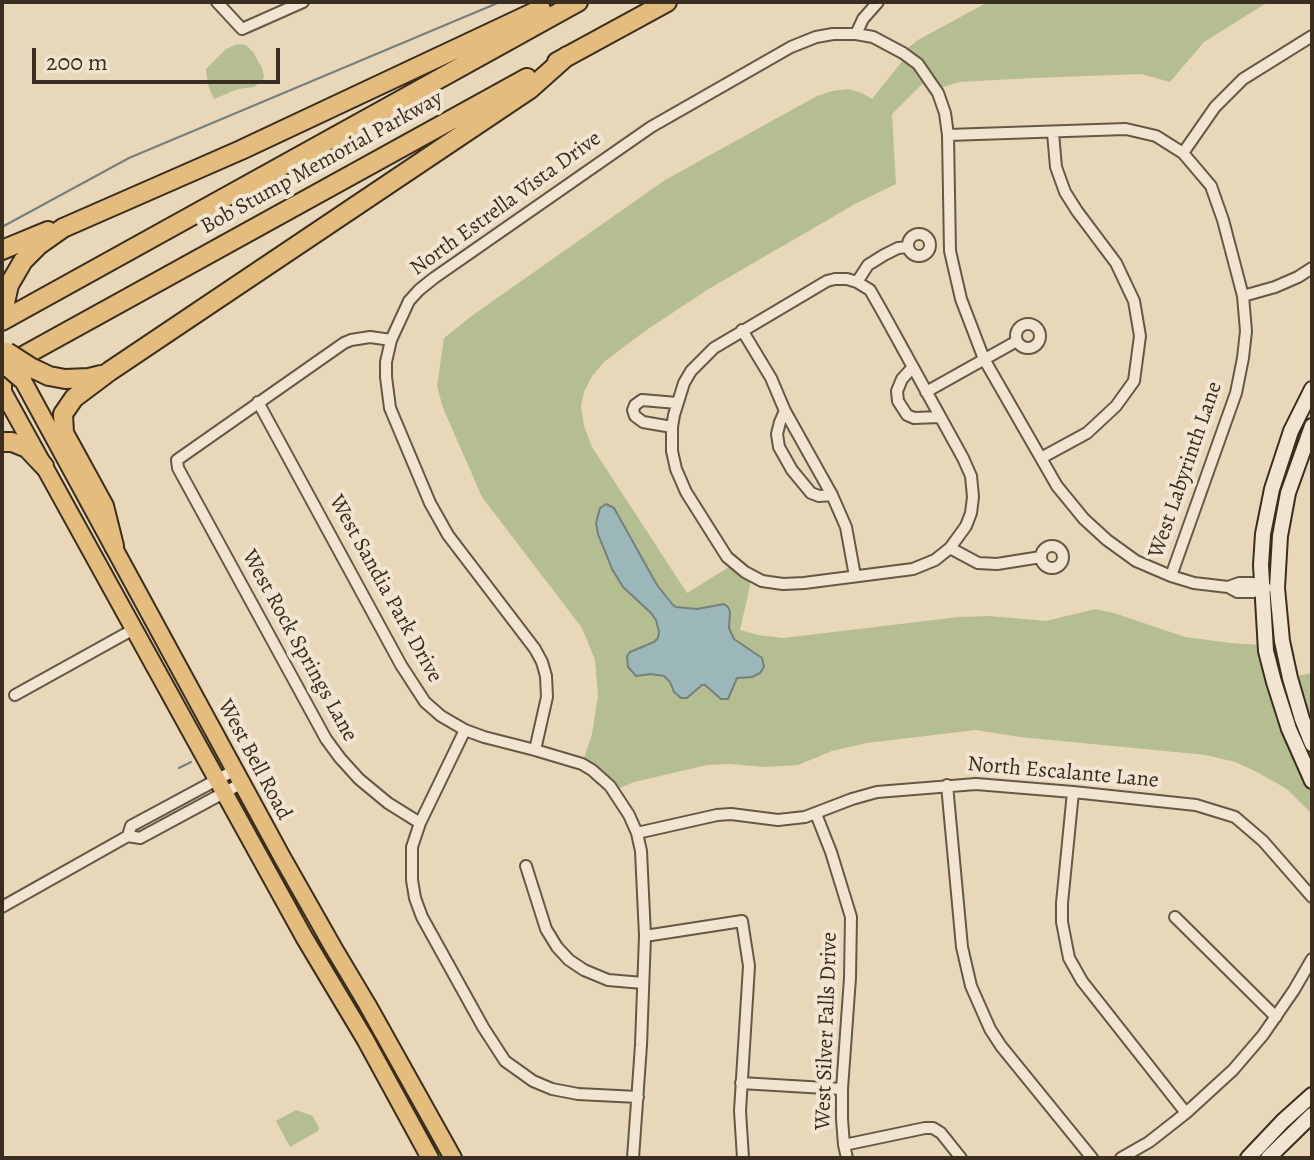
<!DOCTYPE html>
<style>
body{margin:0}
#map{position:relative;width:1314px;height:1160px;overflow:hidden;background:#e9d7ba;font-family:Alegreya,serif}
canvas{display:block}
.frame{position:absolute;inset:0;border:4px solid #3a2e20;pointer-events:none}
.scale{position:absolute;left:32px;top:48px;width:248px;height:36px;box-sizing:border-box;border:4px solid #3a2e20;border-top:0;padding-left:10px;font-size:24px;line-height:28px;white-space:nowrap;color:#3a2e20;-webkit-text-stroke:6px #f1e5d2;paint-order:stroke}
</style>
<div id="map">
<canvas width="1314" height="1160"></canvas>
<div class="frame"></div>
<div class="scale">200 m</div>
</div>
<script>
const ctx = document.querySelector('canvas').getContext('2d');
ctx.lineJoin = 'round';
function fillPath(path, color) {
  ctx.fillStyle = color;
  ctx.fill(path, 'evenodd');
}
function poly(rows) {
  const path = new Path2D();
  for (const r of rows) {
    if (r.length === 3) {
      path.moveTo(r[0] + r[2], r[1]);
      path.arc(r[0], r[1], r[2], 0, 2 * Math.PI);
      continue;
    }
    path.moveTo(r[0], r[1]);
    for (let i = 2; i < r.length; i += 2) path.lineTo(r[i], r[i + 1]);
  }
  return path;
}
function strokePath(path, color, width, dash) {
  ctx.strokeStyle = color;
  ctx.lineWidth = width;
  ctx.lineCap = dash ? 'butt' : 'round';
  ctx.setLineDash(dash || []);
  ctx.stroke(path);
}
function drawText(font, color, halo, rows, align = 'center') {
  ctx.font = font + ' Alegreya,serif';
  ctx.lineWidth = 8;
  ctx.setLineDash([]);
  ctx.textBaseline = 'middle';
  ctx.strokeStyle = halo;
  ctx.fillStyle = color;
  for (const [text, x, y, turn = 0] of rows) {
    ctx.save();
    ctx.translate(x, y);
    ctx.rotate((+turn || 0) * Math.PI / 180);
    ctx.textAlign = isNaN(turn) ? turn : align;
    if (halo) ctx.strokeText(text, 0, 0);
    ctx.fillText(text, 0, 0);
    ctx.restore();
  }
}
fillPath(poly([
 [988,2,1268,2,1204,42,1170,82,1141,74,1033,78,959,82,931,91,924,82,892,114,896,184,855,204,707,290,645,331,604,362,592,376,584,392,581,406,584,426,592,447,687,593,729,567,736,573,751,581,740,630,758,635,783,638,959,617,989,616,1046,621,1095,609,1114,613,1185,637,1231,643,1262,645,1270,681,1312,673,1312,814,1287,789,1255,771,1235,762,1206,755,1020,737,976,730,867,743,832,751,798,765,765,767,730,764,707,765,634,782,620,788,584,759,592,734,598,696,595,660,582,628,482,497,443,408,437,386,444,338,473,315,665,180,817,96,832,91,848,89,862,93,872,99,904,59,908,48,918,40],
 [237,44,246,45,253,52,262,68,264,76,263,80,254,87,238,89,214,99,208,85,206,69,226,49],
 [296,1110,313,1116,319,1128,318,1131,290,1147,276,1121]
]), '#b5be91');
const water = poly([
 [606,504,614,508,657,585,673,605,676,607,697,609,724,604,728,607,730,612,729,628,734,639,762,658,764,667,760,673,752,677,737,678,728,699,721,699,705,685,702,685,687,698,681,698,674,692,670,682,664,676,651,674,636,676,628,667,627,656,630,652,654,642,658,638,659,632,656,620,651,613,623,587,612,569,598,534,596,523,600,508,606,504]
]);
fillPath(water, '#9cb7ba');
strokePath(water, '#75807c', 2);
strokePath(poly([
 [2,227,129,158,500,2],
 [179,768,191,762]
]), '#75807c', 2);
const street = poly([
 [217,2,242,29,303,2],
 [856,34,863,19,878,2],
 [948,135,1126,129,1156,136,1183,153,1211,186,1223,220,1243,296,1246,331,1243,358,1236,393,1171,576],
 [1183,153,1215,107,1243,79,1312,36],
 [919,245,11],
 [835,279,847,279,857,282,870,290,882,311,963,458,971,476,973,497,971,513,966,526,950,548,935,560,913,569,804,583,783,584,762,581,745,572,727,557,686,492,676,469,672,451,672,427,674,415,684,383,691,371,714,348,827,281,835,279],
 [857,282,868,265,884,255,898,248,908,247],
 [1243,296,1275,287,1298,277,1312,268],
 [1028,336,12],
 [742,330,771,378,785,411,832,495,846,527,855,576],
 [391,340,370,337,351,340,344,343,177,460,178,468,326,739,340,758,359,779,388,803,420,823],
 [913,367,902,379,897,391,898,401,907,415,914,418,940,417],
 [926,392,1017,341],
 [258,402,401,665,425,702,441,716,465,730,484,737,535,750,582,764,592,770,610,786,629,815,637,833,641,851,645,936,641,1045,633,1158],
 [785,411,780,422,777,434,779,447,792,470,811,493,819,496,832,495],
 [672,427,643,422,635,416,633,410,635,405,642,400,677,403],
 [1041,458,1087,433,1116,406,1134,381,1140,336,1134,301,1116,263,1077,211,1065,192,1056,167,1053,133],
 [1052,557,11],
 [950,548,978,563,997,564,1041,557],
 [1228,587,1239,583,1253,583,1261,588],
 [15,695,134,629],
 [465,730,420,823,412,847,412,880,415,898,422,917,483,1027,505,1061,533,1081,552,1089,578,1094,638,1097],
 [535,750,547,697,546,676,542,662,535,649,448,535,430,503,390,408,386,377,386,362,391,340,409,301,419,290,434,278,651,127,791,47,816,37,833,34,856,34,873,37,903,53,918,64,938,93,945,113,948,135,950,251,961,299,984,359,1057,486,1084,519,1107,540,1136,561,1171,576,1194,583,1228,587,1237,592,1253,592,1261,588,1266,588],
 [947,785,962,947,971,986,990,1029,1001,1046,1092,1158],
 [1073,792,1062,903,1062,922,1069,958,1082,981,1186,1113],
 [816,814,831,852,851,917,850,978,842,1089,842,1119,844,1145,847,1158],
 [637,833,717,815,731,814,778,820,805,817,852,799,877,792,976,784,1073,792,1196,805,1235,817,1263,841,1312,897],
 [128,836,131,826,235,770],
 [526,866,546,929,557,947,569,960,584,970,608,980,643,983],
 [2,907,128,836,140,838,242,783],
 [1175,917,1276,1017],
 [645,936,742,921,749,966,740,1111,743,1158],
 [741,1083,842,1089],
 [844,1145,925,1128,933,1128,941,1133,961,1158],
 [1121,1158,1149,1142,1186,1113,1233,1070,1263,1035,1294,990,1312,959]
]);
const secondary = poly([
 [1312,389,1291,431,1272,489,1263,534,1261,565,1266,651,1274,682,1289,729,1312,781],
 [1312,426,1288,493,1280,536,1277,588,1282,641,1290,678,1302,719,1312,744],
 [1248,1158,1283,1121,1312,1095],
 [1268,1158,1312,1115]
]);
const primary = poly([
 [22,379,282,857,333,947,367,1004,453,1158],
 [2,390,304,937,365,1039,430,1158]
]);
const highway = poly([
 [557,62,667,2],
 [2,250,48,231],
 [2,316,9,285,23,261,39,245,63,228,241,150,541,9],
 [2,321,578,2],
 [7,365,527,78],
 [32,368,49,376,65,379,89,378,101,375],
 [2,383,2,390],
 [2,442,12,442,27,448,44,466],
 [114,546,104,506,64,433,63,414,74,398,110,371,530,89,567,56]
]);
strokePath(street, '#665846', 14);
strokePath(secondary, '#3a2e20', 18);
strokePath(primary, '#3a2e20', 20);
strokePath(highway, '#3a2e20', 22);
strokePath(street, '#f1e5d2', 10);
strokePath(secondary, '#f1e5d2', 14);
strokePath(primary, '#e4bc7d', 16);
strokePath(highway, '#e4bc7d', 18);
const highwayBridge = poly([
 [7,352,32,368],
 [2,362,22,379]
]);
strokePath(highwayBridge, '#3a2e20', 22, []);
strokePath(highwayBridge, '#e4bc7d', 18);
drawText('22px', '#3a2e20', '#f1e5d2', [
 ["Bob Stump Memorial Parkway",322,163,-29],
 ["North Estrella Vista Drive",506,204,-36],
 ["West Labyrinth Lane",1186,470,-71],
 ["West Sandia Park Drive",385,589,61],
 ["West Rock Springs Lane",299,646,61],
 ["West Bell Road",254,760,62],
 ["North Escalante Lane",1063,773,5],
 ["West Silver Falls Drive",827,1031,-88]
]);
</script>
